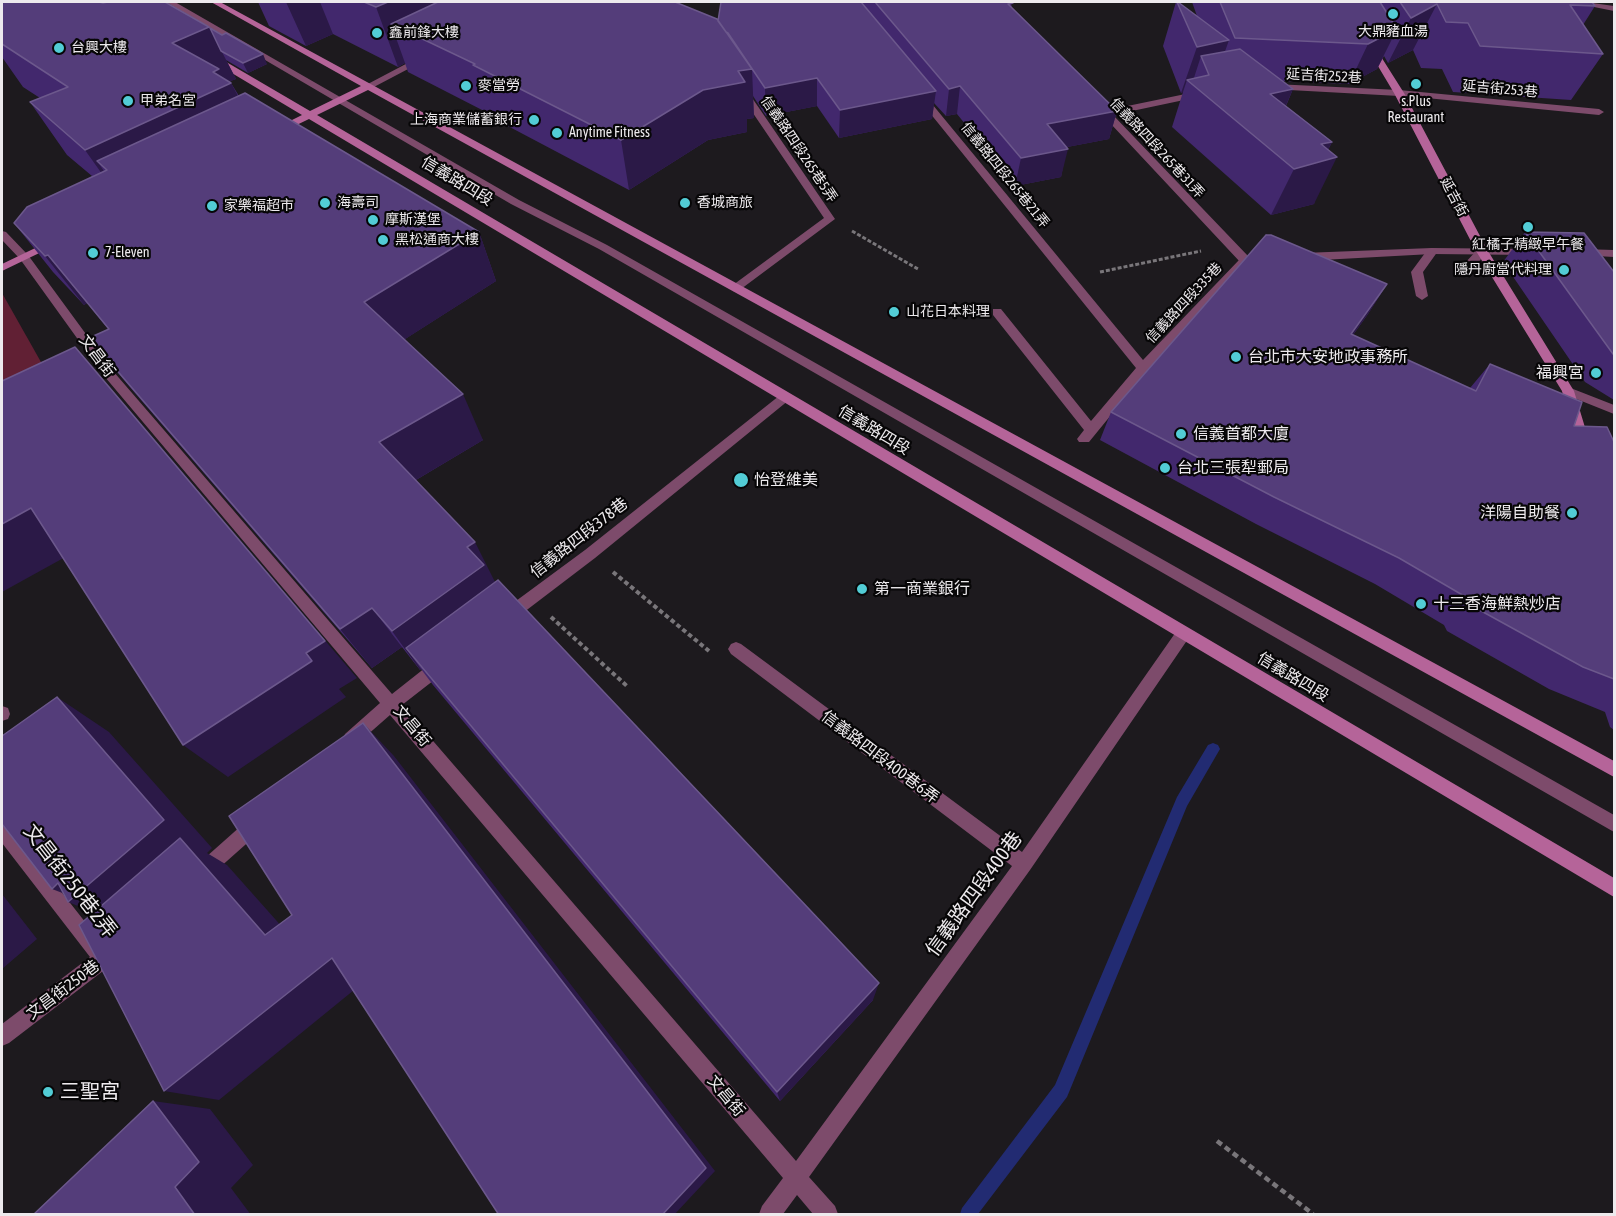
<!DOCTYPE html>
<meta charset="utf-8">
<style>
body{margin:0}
#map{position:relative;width:1616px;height:1216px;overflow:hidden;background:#1d1a1e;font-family:"Asap Condensed",sans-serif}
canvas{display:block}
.frame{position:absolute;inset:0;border:3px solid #edeaed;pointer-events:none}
</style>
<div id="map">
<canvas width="1616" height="1216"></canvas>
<div class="frame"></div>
</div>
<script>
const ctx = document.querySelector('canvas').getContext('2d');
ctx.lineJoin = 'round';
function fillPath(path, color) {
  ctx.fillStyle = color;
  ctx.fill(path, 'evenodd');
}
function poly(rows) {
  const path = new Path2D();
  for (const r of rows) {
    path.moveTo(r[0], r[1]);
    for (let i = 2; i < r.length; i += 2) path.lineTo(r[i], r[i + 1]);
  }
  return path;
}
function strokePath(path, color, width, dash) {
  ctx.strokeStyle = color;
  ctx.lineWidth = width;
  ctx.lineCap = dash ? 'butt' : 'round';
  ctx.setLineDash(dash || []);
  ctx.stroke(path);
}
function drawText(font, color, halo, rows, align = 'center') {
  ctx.font = font + ' "Asap Condensed","Noto Sans TC",sans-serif';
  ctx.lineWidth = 4.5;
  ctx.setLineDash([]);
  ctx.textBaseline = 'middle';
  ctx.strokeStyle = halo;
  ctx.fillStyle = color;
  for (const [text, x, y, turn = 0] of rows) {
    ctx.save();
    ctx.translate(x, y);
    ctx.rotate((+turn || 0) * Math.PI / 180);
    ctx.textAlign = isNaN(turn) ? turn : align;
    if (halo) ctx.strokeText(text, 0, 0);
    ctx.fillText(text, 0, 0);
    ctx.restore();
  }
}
fillPath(poly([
 [2,293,50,378,2,408]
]), '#612034');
fillPath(poly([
 [1213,743,1218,745,1220,749,1187,806,1067,1097,978,1214,960,1214,962,1208,1055,1085,1177,797,1208,745,1213,743]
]), '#222b72');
strokePath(poly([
 [852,231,918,269],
 [1100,272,1201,251]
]), '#79767a', 3, [4, 2]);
strokePath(poly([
 [613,572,709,651],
 [551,617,628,687]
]), '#79767a', 4, [4.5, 3]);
strokePath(poly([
 [1217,1141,1313,1214]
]), '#79767a', 4.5, [6, 4]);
fillPath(poly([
 [166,2,175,2,519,200,607,245,1614,815,1614,832,599,249,511,204,166,2],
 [743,88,746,89,835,219,737,292,733,291,733,285,824,218,738,91,743,88],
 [1399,90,1599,109,1604,112,1599,115,1396,95,1396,91,1399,90],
 [917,93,923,93,1143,360,1239,260,1247,260,1249,263,1147,371,1089,442,1079,442,1077,439,1084,430,993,315,993,309,1001,309,1091,421,1136,368,917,97,917,93],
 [2,231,6,232,28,255,113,371,392,694,435,660,441,658,447,660,449,665,447,670,402,705,796,1161,1012,866,731,654,728,649,731,644,736,642,741,644,1022,852,1178,629,1183,627,1188,629,1191,634,1188,639,1030,870,809,1177,835,1206,838,1214,813,1214,797,1195,783,1214,759,1214,762,1206,783,1178,390,715,357,744,351,747,345,744,343,739,345,734,380,703,105,377,20,259,2,240,2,231],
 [1432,248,1438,251,1423,272,1428,296,1422,300,1416,296,1411,272,1428,249,1432,248],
 [1482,248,1486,249,1486,253,1472,270,1464,270,1464,264,1478,249,1482,248],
 [784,392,790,397,789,400,595,558,511,622,506,623,501,622,498,617,501,612,585,550,784,392],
 [2,706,8,708,10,714,8,719,2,721,2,706],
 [257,815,263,817,266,823,263,829,209,877,203,880,197,877,194,871,197,865,251,817,257,815],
 [2,822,8,824,104,946,113,942,120,944,122,951,120,958,9,1043,2,1046,2,1024,90,957,2,843,2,822]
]), '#7d4b6b');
fillPath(poly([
 [1569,2,1585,2,1614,6,1614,11,1569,2],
 [421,56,429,58,372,88,364,86,421,56],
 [1274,84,1399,90,1404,93,1399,96,1271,89,1271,85,1274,84],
 [1200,91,1203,92,1203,96,1113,115,1248,256,1264,255,1268,256,1268,262,1241,263,1096,108,1101,105,1108,110,1200,91],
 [1432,248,1531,249,1537,252,1531,255,1432,254,1303,261,1297,257,1303,253,1432,248],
 [1582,249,1614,250,1614,257,1578,255,1576,253,1582,249],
 [1568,387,1614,405,1614,414,1564,394,1562,391,1564,388,1568,387]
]), '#7d4b6b');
fillPath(poly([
 [211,2,220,2,1614,761,1614,777,368,90,317,115,1614,878,1614,897,309,119,280,133,274,133,274,129,302,115,210,60,210,56,216,56,310,111,361,86,211,2],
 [1367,44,1373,44,1404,93,1488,251,1574,391,1590,444,1588,447,1578,447,1576,444,1562,391,1476,251,1394,93,1366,46,1367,44],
 [54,239,60,242,58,244,2,271,2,264,54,239]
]), '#b56499');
fillPath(poly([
 [2,2,103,3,210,28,267,64,248,73,226,60,236,79,230,81,231,83,239,96,479,232,496,281,405,339,483,440,416,480,495,582,873,1000,780,1101,433,685,421,669,420,670,402,647,372,668,129,386,89,338,108,329,87,303,84,305,53,272,14,223,92,176,67,155,30,102,40,98,23,87,2,57],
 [258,2,675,2,718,21,721,2,1011,2,1012,9,1117,111,1109,139,1067,147,1061,177,1015,186,957,114,946,116,934,103,932,119,839,138,817,106,766,116,753,96,754,118,747,119,747,132,708,140,629,190,487,115,486,112,408,72,405,63,398,67,333,34,306,46,269,26],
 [1176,2,1178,2,1197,16,1192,2,1592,2,1595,6,1583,25,1603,54,1571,100,1453,92,1442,69,1421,68,1413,50,1388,63,1384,56,1377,69,1349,84,1283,81,1293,89,1286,106,1332,142,1328,150,1314,204,1271,215,1172,127,1183,92,1181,93,1163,46],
 [1525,232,1614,272,1614,400,1585,382,1503,262],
 [1387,284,1368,314,1353,335,1470,388,1490,364,1574,426,1613,439,1614,438,1614,730,1610,727,1605,712,1549,689,1447,631,1444,625,1375,584,1256,524,1100,440,1111,412]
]), '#42286d');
fillPath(poly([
 [286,2,320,2,333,34,306,46],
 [388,2,449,2,391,24,405,63,398,67,376,7],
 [1437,4,1413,50,1388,63,1411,18],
 [209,27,236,79,226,83,231,83,259,135,107,170,97,161,125,201,122,202,85,150,172,43],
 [1397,29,1377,69,1349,84,1368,44],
 [1229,40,1213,86,1209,75,1201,56,1192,84,1187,80,1183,92,1181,93,1197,47],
 [263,54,267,64,248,73,243,63],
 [752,69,754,118,747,119,747,132,708,140,629,190,621,140,703,90,738,71],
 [817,78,817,106,766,116,765,88],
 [960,86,957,114,946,116,949,89],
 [1293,89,1273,135,1270,94],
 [936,91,932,119,839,138,840,110],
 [1117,111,1109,139,1041,152,1047,124],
 [1332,142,1322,161,1337,157,1314,204,1271,215,1294,169,1321,144],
 [1068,149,1061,177,1015,186,1021,158],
 [479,232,496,281,388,350,364,302],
 [48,255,87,303,84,305,45,256],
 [1387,284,1368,314,1333,363,1351,334],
 [75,347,357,678,339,689,346,697,228,777,183,745],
 [463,394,483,440,404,487,379,442],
 [31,508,78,550,2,592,2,524],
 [475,542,496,584,406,648,421,669,420,670,392,631,467,547],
 [372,608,402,647,372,668,340,629],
 [57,697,109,732,212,848,207,853,227,865,308,956,125,925,68,902,73,897,52,889,58,883],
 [363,723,394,756,715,1171,674,1215,662,1215],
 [2,894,37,939,2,969],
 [332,958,370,977,219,1100,164,1091],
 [879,983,873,1000,780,1101,777,1092],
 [153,1101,210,1109,253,1165,231,1188,251,1215,195,1215,175,1187]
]), '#2b1947');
const building = poly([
 [2,2,99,2,103,3,108,2,165,2,209,27,172,43,219,69,213,72,231,83,85,150,30,102,68,87,2,44,2,2],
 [364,2,388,2,376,7,364,2],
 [438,2,675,2,717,19,752,69,738,71,745,82,703,90,621,140,473,65,475,64,391,24,438,2],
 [721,2,861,2,936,91,840,110,817,78,765,88,728,33,726,32,718,21,721,2],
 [875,2,1011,2,1013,3,1008,4,1117,111,1047,124,1068,149,1021,158,960,86,949,89,875,2],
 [1177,2,1178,2,1229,40,1197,47,1177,2],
 [1220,2,1380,2,1397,29,1368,44,1235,38,1220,2],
 [1400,2,1592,2,1595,6,1570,5,1603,54,1480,46,1468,23,1446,22,1437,4,1411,18,1400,2],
 [210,28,222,35,226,33,263,54,243,63,221,51,210,28],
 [1240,49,1293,89,1270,94,1332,142,1321,144,1337,157,1294,169,1187,80,1209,75,1201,56,1240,49],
 [245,93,479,232,364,302,463,394,379,442,475,542,467,547,484,565,392,631,372,608,340,629,89,338,109,329,48,255,45,256,14,223,27,207,107,170,97,161,245,93],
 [1525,232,1584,233,1614,272,1614,355,1613,354,1525,232],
 [1266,235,1271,235,1387,284,1351,334,1476,391,1490,364,1582,402,1574,426,1607,427,1614,442,1614,679,1583,667,1474,607,1471,600,1399,558,1274,497,1111,412,1266,235],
 [75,347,325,641,306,653,312,661,183,745,31,508,2,524,2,381,75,347],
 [498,580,879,983,777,1092,406,648,498,580],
 [57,697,164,820,68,902,58,883,52,889,2,824,2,736,57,697],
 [363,723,706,1168,662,1215,499,1215,332,958,164,1091,79,925,180,838,265,935,292,915,229,816,363,723],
 [153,1101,199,1162,175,1187,195,1215,33,1215,153,1101]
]);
fillPath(building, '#543d7a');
strokePath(building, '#6c588c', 1.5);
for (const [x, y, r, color] of [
 [1393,14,6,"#52ccd5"],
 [377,33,6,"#52ccd5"],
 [59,48,6,"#52ccd5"],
 [1416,84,6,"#52ccd5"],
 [466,86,6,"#52ccd5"],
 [128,101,6,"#52ccd5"],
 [534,120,6,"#52ccd5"],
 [557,133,6,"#52ccd5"],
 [325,203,6,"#52ccd5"],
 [685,203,6,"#52ccd5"],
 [212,206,6,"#52ccd5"],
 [373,220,6,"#52ccd5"],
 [1528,227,6,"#52ccd5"],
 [383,240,6,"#52ccd5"],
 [93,253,6,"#52ccd5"],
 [1564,270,6,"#52ccd5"],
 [894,312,6,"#52ccd5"],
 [1236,357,6,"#52ccd5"],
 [1596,373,6,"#52ccd5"],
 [1181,434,6,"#52ccd5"],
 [1165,468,6,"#52ccd5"],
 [741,480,8,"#52ccd5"],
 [1572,513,6,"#52ccd5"],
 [862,589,6,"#52ccd5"],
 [1421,604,6,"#52ccd5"],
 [48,1092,6,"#52ccd5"]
]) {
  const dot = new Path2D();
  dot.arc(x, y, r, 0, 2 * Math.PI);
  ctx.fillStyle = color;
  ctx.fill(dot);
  strokePath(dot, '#070607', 2);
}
drawText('14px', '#edeaed', '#070607', [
 ["大鼎豬血湯",1393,32,"center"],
 ["鑫前鋒大樓",389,33],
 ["台興大樓",71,48],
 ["麥當勞",478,86],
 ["甲弟名宮",140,101],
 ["s.Plus",1416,102,"center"],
 ["Restaurant",1416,118,"center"],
 ["上海商業儲蓄銀行",522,120,"right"],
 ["Anytime Fitness",569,133],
 ["海壽司",337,203],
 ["香城商旅",697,203],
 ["家樂福超市",224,206],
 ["摩斯漢堡",385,220],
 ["黑松通商大樓",395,240],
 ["紅橘子精緻早午餐",1528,245,"center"],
 ["7-Eleven",105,253],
 ["隱丹廚當代料理",1552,270,"right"],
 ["山花日本料理",906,312]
], 'left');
drawText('14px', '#edeaed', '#070607', [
 ["延吉街252巷",1324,76,3],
 ["延吉街253巷",1500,89,5],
 ["信義路四段265巷31弄",1157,148,47],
 ["信義路四段265巷5弄",799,149,56],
 ["信義路四段265巷21弄",1005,175,51],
 ["延吉街",1454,197,62],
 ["信義路四段335巷",1184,303,-47]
]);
drawText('16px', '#edeaed', '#070607', [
 ["信義路四段",457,181,31],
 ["文昌街",97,356,53],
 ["信義路四段",874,430,31],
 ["信義路四段378巷",579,538,-38],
 ["信義路四段",1293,677,31],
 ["文昌街",412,726,50],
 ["信義路四段400巷6弄",880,757,37],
 ["文昌街250巷",63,990,-37],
 ["文昌街",726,1096,50]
]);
drawText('16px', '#edeaed', '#070607', [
 ["台北市大安地政事務所",1248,357],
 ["福興宮",1584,373,"right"],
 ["信義首都大廈",1193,434],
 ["台北三張犁郵局",1177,468],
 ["怡登維美",754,480],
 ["洋陽自助餐",1560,513,"right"],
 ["第一商業銀行",874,589],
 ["十三香海鮮熱炒店",1433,604]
], 'left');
drawText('20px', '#edeaed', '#070607', [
 ["文昌街250巷2弄",70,881,52],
 ["信義路四段400巷",974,894,-54]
]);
drawText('20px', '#edeaed', '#070607', [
 ["三聖宮",60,1092]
], 'left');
</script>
